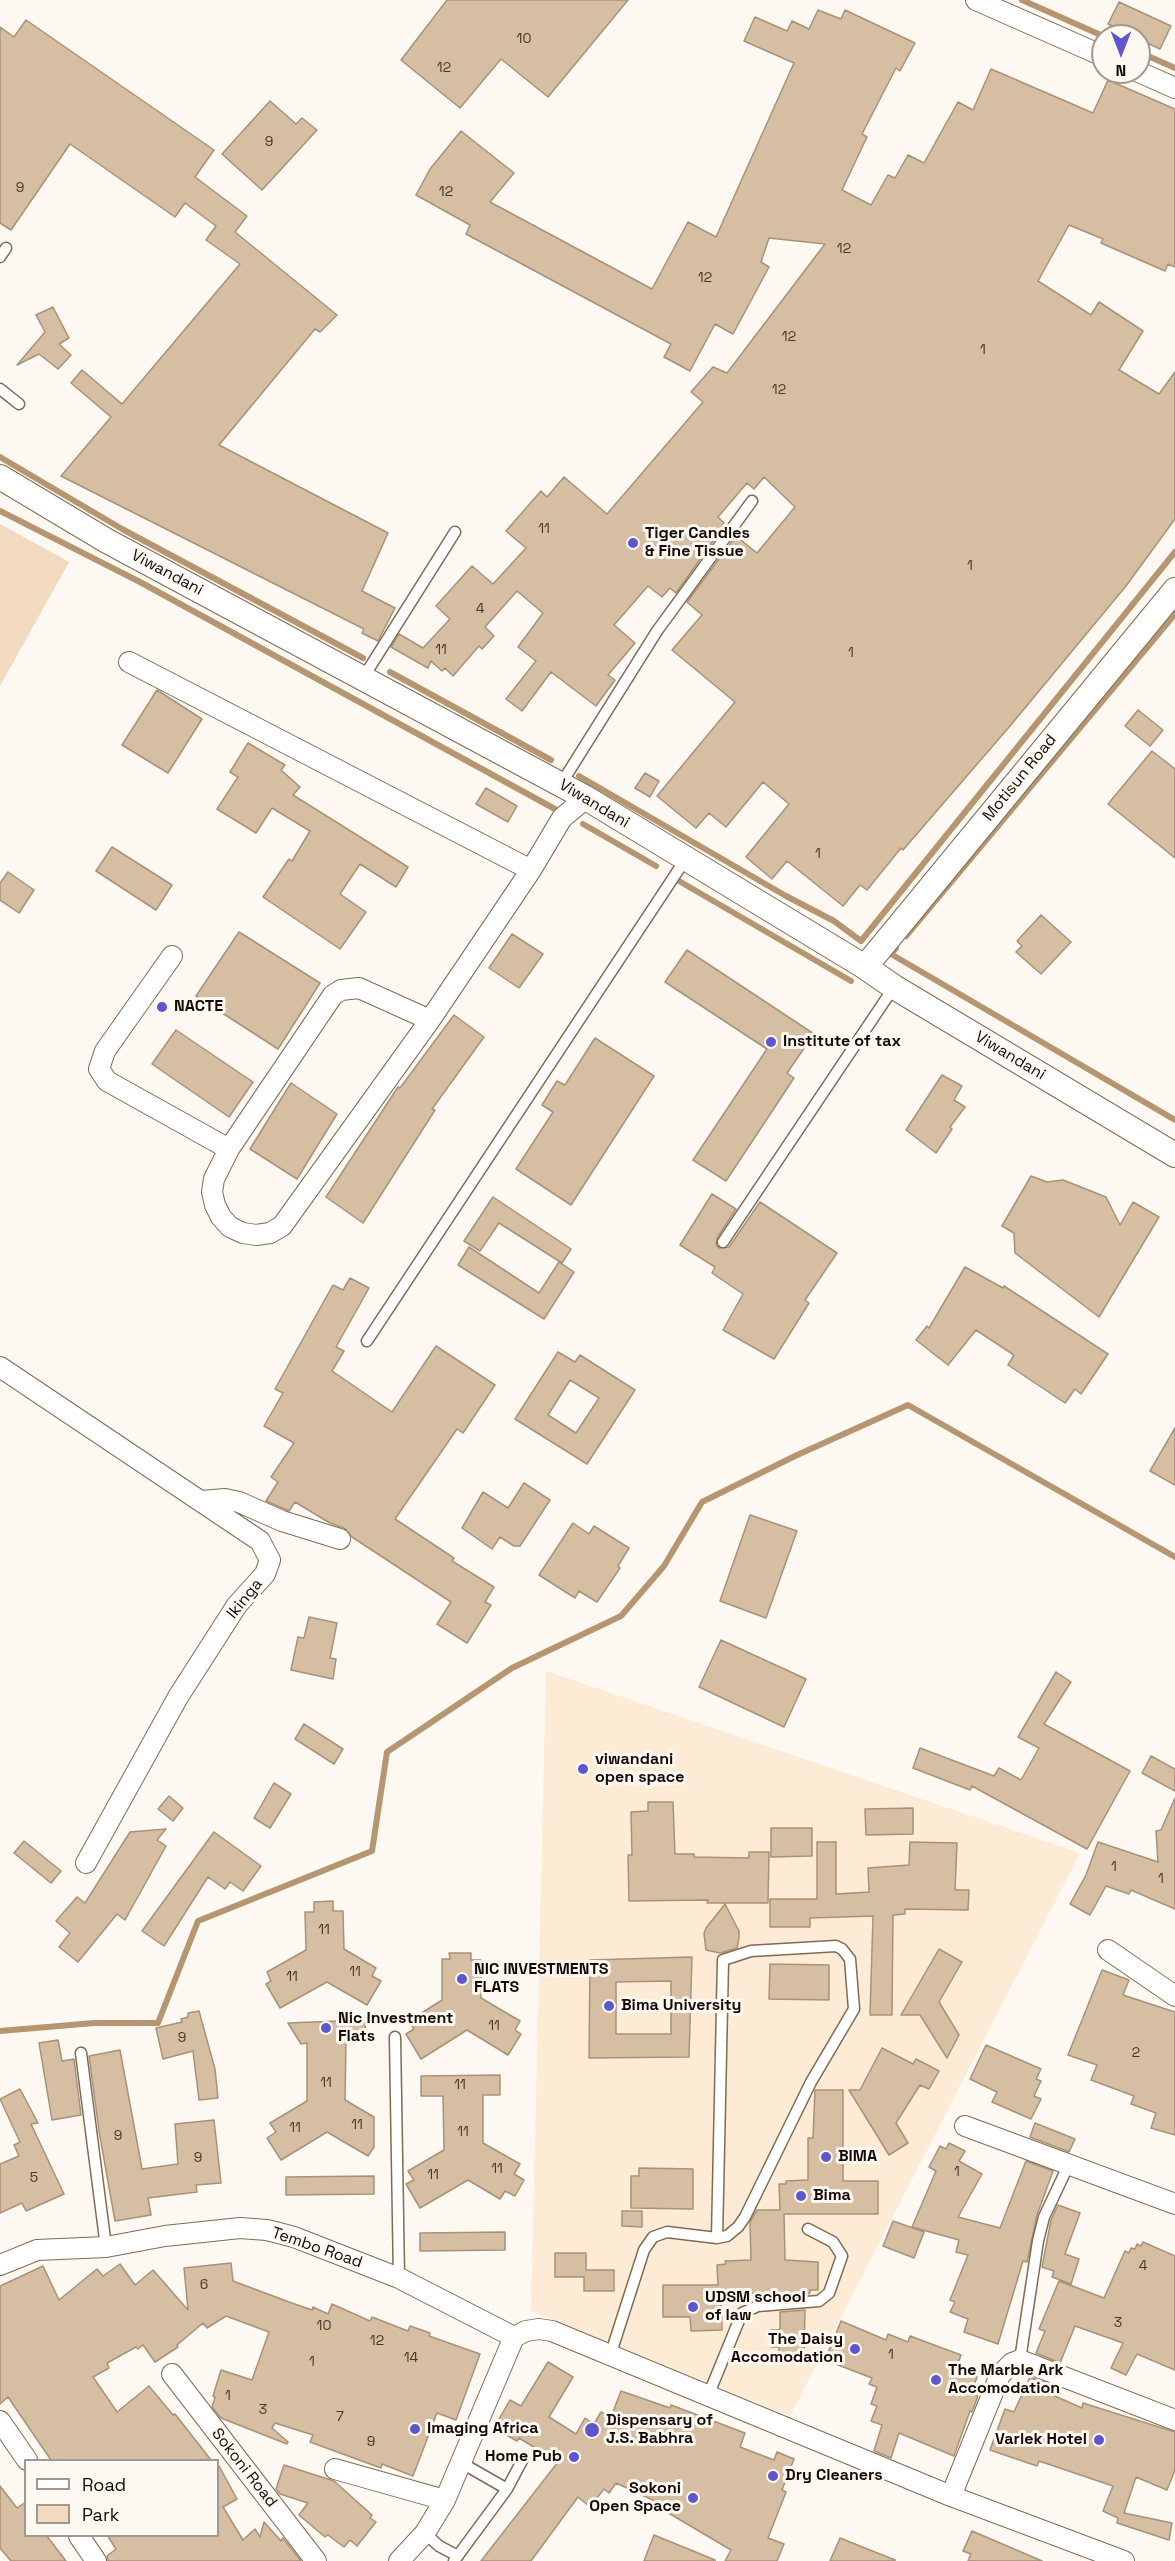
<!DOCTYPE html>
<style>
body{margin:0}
#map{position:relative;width:1175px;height:2561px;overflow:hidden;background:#fdf8f2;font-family:"Space Grotesk",sans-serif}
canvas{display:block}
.legend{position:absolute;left:24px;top:2459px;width:195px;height:78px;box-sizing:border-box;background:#fdf8f2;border:2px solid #9f9992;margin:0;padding:8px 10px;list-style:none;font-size:18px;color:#130b03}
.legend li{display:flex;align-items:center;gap:12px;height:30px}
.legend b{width:30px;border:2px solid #9f9992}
.north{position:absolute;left:1091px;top:24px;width:60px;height:60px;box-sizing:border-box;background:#fdf8f2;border:2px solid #9f9992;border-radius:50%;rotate:180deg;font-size:16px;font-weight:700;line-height:24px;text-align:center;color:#130b03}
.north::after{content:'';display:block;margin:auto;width:21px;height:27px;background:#5e56cf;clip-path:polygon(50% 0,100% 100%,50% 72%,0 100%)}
</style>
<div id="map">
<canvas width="1175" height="2561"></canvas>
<ul class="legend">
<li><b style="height:8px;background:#fff"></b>Road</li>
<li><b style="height:16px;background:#f1dabf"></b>Park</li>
</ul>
<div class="north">N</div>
</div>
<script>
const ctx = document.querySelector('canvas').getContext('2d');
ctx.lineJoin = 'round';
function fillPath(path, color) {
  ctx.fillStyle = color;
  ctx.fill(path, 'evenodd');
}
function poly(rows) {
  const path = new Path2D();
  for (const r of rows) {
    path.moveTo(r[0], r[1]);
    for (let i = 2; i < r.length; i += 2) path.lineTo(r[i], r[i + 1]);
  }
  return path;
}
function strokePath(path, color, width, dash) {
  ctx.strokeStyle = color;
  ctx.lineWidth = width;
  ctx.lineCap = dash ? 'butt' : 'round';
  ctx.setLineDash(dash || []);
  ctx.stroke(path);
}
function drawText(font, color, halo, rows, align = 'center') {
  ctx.font = font + ' "Space Grotesk",sans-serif';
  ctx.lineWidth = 6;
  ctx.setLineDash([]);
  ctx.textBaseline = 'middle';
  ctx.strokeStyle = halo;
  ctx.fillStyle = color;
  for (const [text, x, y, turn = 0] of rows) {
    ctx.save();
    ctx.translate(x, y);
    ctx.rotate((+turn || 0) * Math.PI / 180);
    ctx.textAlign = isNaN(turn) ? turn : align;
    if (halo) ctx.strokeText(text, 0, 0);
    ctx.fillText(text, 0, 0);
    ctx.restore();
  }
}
fillPath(poly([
 [546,1671,1080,1853,790,2416,531,2311]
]), '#fdebd6');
fillPath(poly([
 [0,524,69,562,0,686]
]), '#f1dabf');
strokePath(poly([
 [1022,0,1103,36],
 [1139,52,1175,68],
 [0,457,122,529,363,658],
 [0,511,140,582,555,809],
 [390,672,551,760],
 [579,776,786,896,834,921,861,941,1175,552],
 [583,824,656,866],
 [679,881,851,981],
 [906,936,1175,614],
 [896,948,891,954,1175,1120],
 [0,2031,94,2023,158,2023,198,1921,372,1851,387,1752,512,1668,621,1616,664,1566,702,1502,795,1456,908,1405,1175,1557]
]), '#b69670', 6);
const building = poly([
 [447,0,628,0,548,97,501,59,460,108,401,60,447,0],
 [1119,2,1171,26,1160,49,1139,39,1139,36,1133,36,1108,24,1119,2],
 [818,10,841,19,845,10,915,43,900,71,896,68,862,134,867,137,842,190,871,205,888,175,895,178,908,155,924,163,958,102,973,110,991,69,1093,113,1108,80,1175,109,1175,267,1168,264,1165,271,1101,243,1103,239,1069,225,1038,281,1091,315,1099,302,1143,331,1119,370,1159,394,1175,372,1175,519,1126,586,1010,726,903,850,901,848,867,890,860,885,843,906,787,861,772,879,746,857,789,804,763,782,726,827,709,813,696,828,657,796,735,702,672,650,702,615,687,602,736,536,757,553,795,507,764,477,754,489,747,483,718,517,724,523,722,525,724,526,676,593,670,588,662,597,648,586,614,625,635,643,608,675,615,680,596,706,551,672,522,711,506,699,536,661,518,647,543,613,517,591,485,627,494,636,482,649,479,646,453,676,445,668,442,671,431,661,428,668,391,647,399,634,423,648,450,619,436,606,472,566,493,584,526,548,506,531,541,491,547,497,564,477,607,514,703,402,691,392,713,367,727,373,825,244,769,238,761,262,769,267,733,334,715,324,690,371,664,357,671,344,466,234,470,225,416,195,430,169,461,131,514,173,490,202,652,289,688,222,716,237,794,63,744,41,755,17,787,31,792,21,809,29,818,10],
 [26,20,214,150,195,177,247,216,235,232,337,315,320,332,315,329,219,445,388,533,362,591,395,608,378,641,362,633,364,629,61,476,111,417,71,383,82,370,122,404,240,264,206,240,216,226,185,203,175,217,70,144,11,230,0,223,0,27,14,37,26,20],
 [270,101,296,124,302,118,317,130,262,190,222,154,270,101],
 [53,307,69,338,59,344,71,355,58,369,39,354,17,365,45,332,36,315,53,307],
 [157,690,202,719,168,773,122,745,157,690],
 [1138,710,1163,730,1150,746,1125,726,1138,710],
 [248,743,285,765,281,770,300,787,293,795,408,867,396,887,360,864,340,894,366,912,340,949,263,897,289,859,292,861,310,831,272,808,256,833,217,809,238,777,230,772,248,743],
 [1152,751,1175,769,1175,858,1108,804,1152,751],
 [645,773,659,781,650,797,635,788,645,773],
 [486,788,517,806,508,822,476,804,486,788],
 [112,847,172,885,156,910,96,871,112,847],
 [8,872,34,890,19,913,0,900,0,883,8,872],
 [1041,915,1071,942,1041,974,1016,952,1022,946,1017,941,1041,915],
 [239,932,320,983,278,1049,196,996,239,932],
 [512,934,543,954,519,988,489,968,512,934],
 [687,950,814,1034,787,1073,794,1078,726,1181,693,1160,767,1049,665,982,687,950],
 [454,1015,484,1037,432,1109,435,1110,363,1223,326,1197,398,1087,400,1088,454,1015],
 [176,1030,253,1082,229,1117,152,1064,176,1030],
 [595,1038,654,1076,571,1205,516,1169,553,1112,542,1105,557,1081,565,1085,595,1038],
 [942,1075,962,1086,954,1100,965,1107,950,1127,952,1129,936,1153,906,1130,942,1075],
 [291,1083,337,1114,297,1179,250,1149,291,1083],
 [1031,1176,1047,1182,1063,1180,1106,1197,1120,1225,1133,1202,1159,1217,1099,1317,1015,1253,1014,1233,1002,1226,1031,1176],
 [712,1194,736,1209,717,1238,716,1245,719,1248,729,1247,760,1202,837,1253,805,1300,809,1303,774,1359,723,1330,743,1294,712,1273,715,1267,680,1245,712,1194],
 [493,1197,571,1249,562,1263,499,1223,480,1251,464,1241,493,1197],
 [469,1247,539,1293,559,1262,574,1272,544,1319,458,1265,469,1247],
 [965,1267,1003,1288,1004,1286,1108,1354,1081,1394,1075,1389,1065,1403,1008,1365,1014,1355,976,1330,948,1365,916,1340,927,1326,929,1328,965,1267],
 [350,1278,369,1288,336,1347,344,1351,332,1371,392,1412,436,1346,495,1385,463,1433,457,1429,395,1519,454,1558,452,1561,494,1587,485,1602,491,1605,467,1643,437,1624,451,1602,352,1537,344,1528,330,1523,295,1502,289,1511,266,1501,278,1482,271,1477,294,1443,264,1426,283,1393,275,1389,333,1285,343,1290,350,1278],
 [558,1352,575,1362,580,1355,635,1390,587,1464,515,1419,558,1352],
 [570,1380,599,1398,576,1433,548,1415,570,1380],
 [1175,1428,1175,1485,1150,1471,1175,1428],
 [524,1483,550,1500,520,1546,514,1546,500,1537,492,1549,462,1528,483,1492,508,1508,524,1483],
 [750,1515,797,1531,766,1618,720,1601,750,1515],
 [573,1523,589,1534,594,1526,629,1548,618,1566,620,1568,597,1602,579,1591,575,1598,539,1575,573,1523],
 [309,1617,337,1623,330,1658,336,1659,333,1679,291,1670,298,1637,304,1638,309,1617],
 [721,1640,806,1679,784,1727,699,1687,721,1640],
 [1056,1672,1071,1682,1044,1724,1130,1771,1087,1849,972,1786,970,1790,913,1768,920,1748,994,1776,999,1768,1021,1780,1039,1748,1018,1737,1056,1672],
 [304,1724,343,1749,334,1764,295,1739,304,1724],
 [1151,1756,1175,1769,1175,1791,1142,1773,1151,1756],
 [274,1783,291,1794,270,1828,254,1818,274,1783],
 [169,1796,183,1808,173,1821,158,1809,169,1796],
 [1175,1798,1175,1909,1131,1890,1129,1894,1106,1886,1090,1915,1070,1904,1086,1875,1098,1842,1158,1862,1156,1831,1161,1830,1175,1798],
 [648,1802,673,1802,675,1854,694,1854,694,1857,749,1858,749,1852,769,1852,768,1903,707,1903,708,1900,629,1901,628,1855,632,1855,631,1812,648,1811,648,1802],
 [913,1808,913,1834,866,1835,865,1809,913,1808],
 [771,1828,812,1828,812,1856,771,1857,771,1828],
 [166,1829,157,1840,166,1846,125,1920,117,1914,78,1962,59,1947,70,1933,56,1921,77,1897,85,1903,130,1832,166,1829],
 [214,1832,261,1866,243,1891,230,1882,225,1889,208,1877,164,1946,142,1931,214,1832],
 [24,1841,61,1871,51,1883,14,1853,24,1841],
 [817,1842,836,1842,836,1894,869,1892,868,1868,909,1865,910,1842,957,1843,955,1890,969,1890,968,1910,905,1909,905,1914,893,1915,892,2015,870,2015,873,1916,810,1918,810,1927,770,1927,770,1899,817,1899,817,1842],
 [333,1901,333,1911,343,1911,344,1949,376,1968,372,1976,381,1981,367,2005,327,1982,280,2008,266,1984,271,1981,267,1972,306,1950,305,1912,314,1912,314,1902,333,1901],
 [725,1904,739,1931,739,1938,737,1948,720,1953,706,1950,704,1934,706,1928,725,1904],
 [939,1949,962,1962,939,2002,959,2035,947,2058,920,2015,901,2015,939,1949],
 [449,1953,471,1953,471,1960,481,1960,481,1998,520,2021,515,2030,521,2034,508,2055,467,2030,421,2059,406,2034,414,2029,409,2021,442,2000,442,1959,450,1959,449,1953],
 [692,1957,689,2057,589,2058,590,1960,692,1957],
 [671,1981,671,2034,616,2034,616,1982,671,1981],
 [770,1964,829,1965,829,2000,769,1999,770,1964],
 [1102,1970,1129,1980,1123,1995,1175,2012,1175,2135,1151,2128,1156,2113,1131,2104,1134,2096,1091,2080,1097,2065,1068,2055,1102,1970],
 [199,2011,215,2069,218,2098,199,2100,193,2051,163,2059,156,2028,182,2022,181,2019,188,2017,188,2013,199,2011],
 [365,2020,366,2041,346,2042,345,2100,374,2117,374,2147,368,2156,327,2132,281,2160,267,2138,276,2132,270,2123,307,2101,307,2043,301,2044,288,2023,365,2020],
 [58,2040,62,2061,74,2059,81,2115,52,2120,39,2043,58,2040],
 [986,2045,1041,2069,1036,2079,1041,2081,1034,2096,1041,2099,1031,2119,992,2102,997,2092,970,2079,986,2045],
 [882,2048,913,2064,916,2059,939,2071,929,2089,920,2085,896,2123,908,2143,889,2155,849,2090,860,2090,882,2048],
 [120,2050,142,2169,178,2164,175,2124,214,2120,221,2183,196,2185,197,2192,148,2198,151,2215,115,2221,99,2131,89,2056,120,2050],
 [500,2075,500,2095,483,2095,483,2143,520,2164,514,2174,524,2180,515,2196,505,2191,500,2199,468,2180,420,2208,406,2184,414,2180,408,2171,444,2150,443,2096,421,2096,421,2076,500,2075],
 [20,2089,38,2123,31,2124,64,2194,26,2211,22,2203,0,2213,0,2164,19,2156,14,2145,20,2142,0,2099,20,2089],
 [815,2090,843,2090,843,2181,878,2181,878,2214,784,2214,785,2260,818,2262,818,2290,810,2290,810,2293,805,2295,780,2297,780,2292,721,2295,722,2330,691,2331,690,2317,663,2317,663,2285,718,2285,717,2265,726,2264,725,2261,751,2260,750,2222,757,2210,780,2210,779,2184,786,2184,786,2181,808,2180,808,2138,813,2138,815,2090],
 [1035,2123,1075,2139,1069,2152,1030,2137,1035,2123],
 [949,2143,965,2151,959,2161,982,2174,958,2217,1000,2228,1026,2161,1053,2171,1037,2215,1027,2262,1023,2261,998,2344,964,2332,968,2319,950,2312,955,2302,950,2300,968,2255,956,2252,959,2240,912,2227,936,2171,929,2167,940,2146,946,2149,949,2143],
 [639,2168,693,2169,693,2209,631,2208,631,2176,639,2176,639,2168],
 [374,2176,374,2194,286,2195,286,2177,374,2176],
 [1058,2205,1080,2213,1065,2254,1079,2259,1071,2284,1052,2277,1054,2271,1042,2267,1051,2220,1058,2205],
 [622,2211,642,2211,642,2227,622,2226,622,2211],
 [893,2221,924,2232,914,2258,883,2246,893,2221],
 [505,2232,505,2250,420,2251,420,2233,505,2232],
 [1143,2242,1175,2256,1175,2370,1137,2354,1126,2375,1111,2368,1123,2343,1075,2326,1060,2363,1036,2353,1045,2331,1039,2329,1059,2281,1104,2298,1125,2251,1129,2253,1131,2248,1135,2249,1137,2244,1141,2246,1143,2242],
 [555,2253,586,2253,586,2270,614,2270,614,2291,584,2291,584,2277,555,2277,555,2253],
 [231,2263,233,2281,289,2302,312,2310,313,2307,328,2314,332,2304,370,2321,372,2317,408,2331,410,2326,430,2333,429,2336,480,2354,456,2420,437,2413,413,2476,382,2464,381,2468,310,2442,313,2435,275,2423,272,2428,288,2442,287,2444,221,2418,212,2407,215,2397,213,2396,221,2370,252,2380,269,2332,226,2316,207,2328,203,2323,177,2345,178,2347,155,2362,143,2345,138,2349,136,2347,107,2363,109,2368,93,2377,117,2412,149,2386,173,2415,175,2414,211,2460,51,2460,8,2397,0,2404,0,2286,43,2266,59,2300,97,2269,103,2276,120,2264,135,2285,153,2270,188,2310,184,2268,231,2263],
 [805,2310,804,2355,779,2355,779,2347,771,2347,771,2330,780,2330,780,2312,805,2310],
 [841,2321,886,2340,888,2334,908,2342,910,2336,961,2355,956,2369,977,2377,971,2394,978,2396,972,2412,970,2411,954,2456,899,2433,891,2458,874,2451,882,2425,871,2421,877,2406,871,2404,877,2387,869,2384,872,2378,825,2360,841,2321],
 [548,2362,573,2377,549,2417,576,2434,585,2418,594,2424,601,2412,611,2417,621,2391,670,2408,671,2405,745,2433,740,2447,774,2460,777,2452,794,2459,782,2490,786,2492,768,2538,784,2544,777,2561,725,2561,731,2550,655,2505,657,2502,616,2483,609,2493,604,2489,590,2507,578,2497,531,2561,481,2561,558,2462,519,2438,517,2441,494,2428,510,2400,521,2406,548,2362],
 [1030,2377,1052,2385,1048,2393,1082,2408,1083,2403,1175,2432,1175,2470,1167,2490,1136,2477,1124,2513,1172,2523,1169,2540,1117,2523,1118,2518,1103,2511,1113,2486,1039,2461,1037,2466,990,2450,1005,2409,1014,2412,1030,2377],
 [218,2464,237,2499,223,2507,243,2540,255,2529,260,2537,264,2522,281,2541,283,2538,301,2561,108,2561,107,2556,116,2549,107,2535,218,2535,218,2464],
 [284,2465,334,2481,372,2515,370,2518,376,2522,357,2546,350,2540,344,2547,328,2535,325,2537,299,2515,308,2503,280,2494,276,2489,284,2465],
 [0,2486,17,2508,26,2502,26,2535,46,2535,66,2561,11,2561,0,2548,0,2486],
 [972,2531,1042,2561,968,2561,971,2554,963,2551,972,2531],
 [654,2535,715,2560,715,2561,644,2561,654,2535],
 [840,2538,895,2560,895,2561,830,2561,840,2538]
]);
fillPath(building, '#d6bea2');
strokePath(building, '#a89277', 1.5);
const service = poly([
 [0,257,6,248],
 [0,389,19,404],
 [363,678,455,532],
 [561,784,657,631,752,501],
 [723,1242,894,987],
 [367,1341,685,860],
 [395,2037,399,2278],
 [81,2053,106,2247],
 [610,2356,644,2250,653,2237,667,2232,717,2238,727,2236,738,2227,745,2217,811,2082,854,2009,850,1959,842,1949,836,1946,751,1951,723,1960,717,2238],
 [1020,2360,1038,2241,1044,2217,1069,2164],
 [708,2396,742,2313,758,2306,819,2301,829,2293,842,2256,833,2242,808,2229],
 [460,2462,507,2489],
 [425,2533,439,2546,458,2556],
 [454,2561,507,2489,524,2457]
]);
const minor = poly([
 [976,0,1103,56],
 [1139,72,1175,88],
 [129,662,531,870],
 [172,956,105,1051,99,1069,107,1081,229,1149],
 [430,1020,359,988,341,990,333,995,229,1149,214,1179,212,1192,215,1205,221,1217,230,1227,243,1233,256,1235,270,1233,282,1226,430,1020,531,870,562,818,586,798],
 [0,1367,260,1541,270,1560,265,1574,237,1605,178,1697,86,1863],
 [202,1501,225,1499,239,1502,282,1521,340,1539],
 [1108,1950,1175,1996],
 [965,2126,1175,2204],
 [0,2265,37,2250,106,2247,165,2236,240,2228,267,2230,294,2237,399,2278,514,2337],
 [514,2337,526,2331,539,2329,552,2331,951,2496,1124,2561],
 [172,2374,316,2561],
 [0,2421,27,2460],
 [335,2469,445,2500],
 [951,2496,1000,2375,1012,2363,1020,2360,1175,2420],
 [79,2536,96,2561],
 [399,2561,425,2533,445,2500,514,2337]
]);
const tertiary = poly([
 [0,477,107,541,586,798,865,967,894,987,1175,1155],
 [865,967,1175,590]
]);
strokePath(service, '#806b51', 13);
strokePath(minor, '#806b51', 22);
strokePath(tertiary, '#806b51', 26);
strokePath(service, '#fff', 10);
strokePath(minor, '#fff', 20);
strokePath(tertiary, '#fff', 24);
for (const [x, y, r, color] of [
 [633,543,6,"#5e56cf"],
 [162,1007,6,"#5e56cf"],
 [771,1042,6,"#5e56cf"],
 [583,1769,6,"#5e56cf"],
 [462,1979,6,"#5e56cf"],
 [609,2006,6,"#5e56cf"],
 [326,2028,6,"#5e56cf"],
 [826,2157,6,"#5e56cf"],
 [801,2196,6,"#5e56cf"],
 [693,2307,6,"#5e56cf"],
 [855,2349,6,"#5e56cf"],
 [936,2380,6,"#5e56cf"],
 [415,2429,6,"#5e56cf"],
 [592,2430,8,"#5e56cf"],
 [1099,2440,6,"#5e56cf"],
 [574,2457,6,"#5e56cf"],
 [773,2476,6,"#5e56cf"],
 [693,2498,6,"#5e56cf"]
]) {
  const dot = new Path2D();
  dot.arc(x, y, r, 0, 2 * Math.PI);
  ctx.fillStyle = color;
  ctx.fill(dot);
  strokePath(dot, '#fdf8f2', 2);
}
drawText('14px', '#44382b', null, [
 ["10",524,39],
 ["12",444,68],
 ["9",269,142],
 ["9",20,188],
 ["12",446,192],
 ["12",844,249],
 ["12",705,278],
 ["12",789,337],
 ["1",983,350],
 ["12",779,390],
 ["11",544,529],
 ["1",970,566],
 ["4",480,609],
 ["11",441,650],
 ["1",851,653],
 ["1",818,854],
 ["1",1114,1867],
 ["1",1161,1879],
 ["11",324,1930],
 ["11",355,1972],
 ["11",292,1977],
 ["11",494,2026],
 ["9",182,2038],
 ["2",1136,2053],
 ["11",326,2083],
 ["11",460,2085],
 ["11",357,2125],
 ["11",295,2128],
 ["11",463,2132],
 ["9",118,2136],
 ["9",198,2158],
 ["11",497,2169],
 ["1",957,2172],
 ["11",433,2175],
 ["5",34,2178],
 ["4",1143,2266],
 ["6",204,2285],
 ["3",1118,2323],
 ["10",324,2326],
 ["12",377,2341],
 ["1",891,2355],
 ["14",411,2358],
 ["1",312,2362],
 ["1",228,2396],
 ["3",263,2410],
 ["7",340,2417],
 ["9",371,2442]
]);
drawText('bold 16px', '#130b03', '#fdf8f2', [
 ["Tiger Candles",645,534],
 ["& Fine Tissue",645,552],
 ["NACTE",174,1007],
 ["Institute of tax",783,1042],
 ["viwandani",595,1760],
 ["open space",595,1778],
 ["NIC INVESTMENTS",474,1970],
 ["FLATS",474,1988],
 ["Bima University",621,2006],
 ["Nic Investment",338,2019],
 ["Flats",338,2037],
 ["BIMA",838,2157],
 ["Bima",813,2196],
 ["UDSM school",705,2298],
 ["of law",705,2316],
 ["The Daisy",843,2340,"right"],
 ["Accomodation",843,2358,"right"],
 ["The Marble Ark",948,2371],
 ["Accomodation",948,2389],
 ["Dispensary of",606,2421],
 ["J.S. Babhra",606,2439],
 ["Imaging Africa",427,2429],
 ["Varlek Hotel",1087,2440,"right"],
 ["Home Pub",562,2457,"right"],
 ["Dry Cleaners",785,2476],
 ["Sokoni",681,2489,"right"],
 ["Open Space",681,2507,"right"]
], 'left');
drawText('16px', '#130b03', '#fdf8f2', [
 ["Viwandani",167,573,28],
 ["Motisun Road",1020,778,-51],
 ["Viwandani",594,804,31],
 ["Viwandani",1010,1056,31],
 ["Ikinga",245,1599,-51],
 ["Tembo Road",317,2248,19],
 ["Sokoni Road",244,2468,52]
]);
</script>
